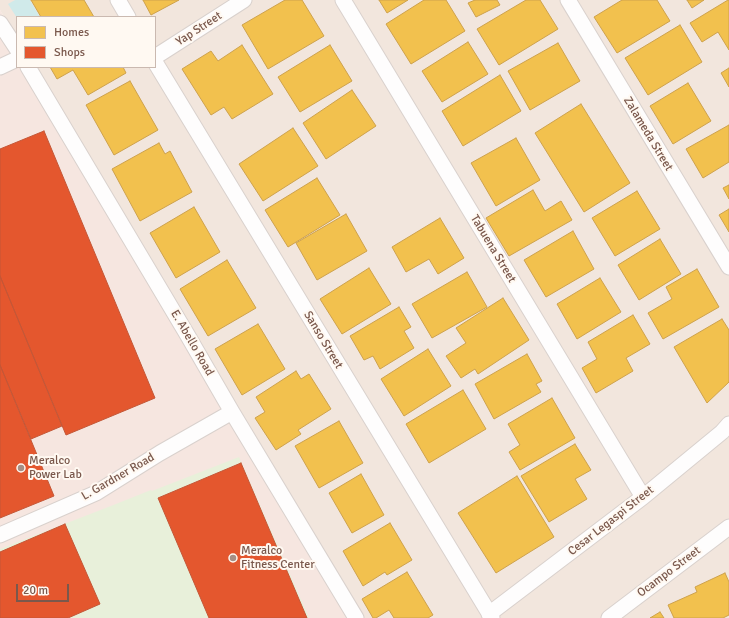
<!DOCTYPE html>
<style>
body{margin:0}
#map{position:relative;width:729px;height:618px;overflow:hidden;background:#f9f4ef;font-family:Signika,sans-serif}
canvas{display:block}
.legend{position:absolute;left:16px;top:16px;width:140px;height:52px;box-sizing:border-box;background:#fff9f2;border:1px solid #cab9b0;margin:0;padding:5px 7px;list-style:none;font-size:12px;color:#7a584c}
.legend li{display:flex;align-items:center;gap:8px;height:20px}
.legend b{width:20px;border:1px solid #cab9b0}
.scale{position:absolute;left:16px;top:584px;width:53px;height:18px;box-sizing:border-box;border:2px solid #7a584c;border-top:0;padding-left:5px;font-size:12px;line-height:14px;white-space:nowrap;color:#7a584c;-webkit-text-stroke:3px #fff9f2;paint-order:stroke}
</style>
<div id="map">
<canvas width="729" height="618"></canvas>
<ul class="legend">
<li><b style="height:11px;background:#f2c14e"></b>Homes</li>
<li><b style="height:11px;background:#e4572e"></b>Shops</li>
</ul>
<div class="scale">20 m</div>
</div>
<script>
const ctx = document.querySelector('canvas').getContext('2d');
ctx.lineJoin = 'round';
function fillPath(path, color) {
  ctx.fillStyle = color;
  ctx.fill(path, 'evenodd');
}
function poly(rows) {
  const path = new Path2D();
  for (const r of rows) {
    path.moveTo(r[0], r[1]);
    for (let i = 2; i < r.length; i += 2) path.lineTo(r[i], r[i + 1]);
  }
  return path;
}
function strokePath(path, color, width, dash) {
  ctx.strokeStyle = color;
  ctx.lineWidth = width;
  ctx.lineCap = dash ? 'butt' : 'round';
  ctx.setLineDash(dash || []);
  ctx.stroke(path);
}
function drawText(font, color, halo, rows, align = 'center') {
  ctx.font = font + ' Signika,sans-serif';
  ctx.lineWidth = 4;
  ctx.setLineDash([]);
  ctx.textBaseline = 'middle';
  ctx.strokeStyle = halo;
  ctx.fillStyle = color;
  for (const [text, x, y, turn = 0] of rows) {
    ctx.save();
    ctx.translate(x, y);
    ctx.rotate((+turn || 0) * Math.PI / 180);
    ctx.textAlign = isNaN(turn) ? turn : align;
    if (halo) ctx.strokeText(text, 0, 0);
    ctx.fillText(text, 0, 0);
    ctx.restore();
  }
}
fillPath(poly([
 [0,0,729,0,729,618,362,618,34,67,155,67,155,17,17,17,17,38,0,10]
]), '#f2e6dd');
fillPath(poly([
 [0,10,17,38,17,67,34,67,362,618,0,618]
]), '#f6e6e0');
fillPath(poly([
 [239,457,309,618,0,618,0,549,116,504,151,490,152,491]
]), '#e8f0da');
fillPath(poly([
 [15,0,30,0,40,17,17,17,17,18,8,4]
]), '#d0eaea');
const homes = poly([
 [31,0,84,0,94,17,41,17,31,0],
 [143,0,179,0,151,15,143,0],
 [285,0,302,0,324,36,268,69,242,25,285,0],
 [379,0,408,0,387,13,379,0],
 [424,0,446,0,465,31,411,64,386,24,424,0],
 [475,0,497,0,500,5,476,17,468,3,475,0],
 [526,0,540,0,558,29,499,65,477,29,526,0],
 [622,0,657,0,670,21,617,53,594,17,622,0],
 [687,0,704,0,692,8,687,0],
 [728,0,729,0,729,50,718,32,702,42,690,23,728,0],
 [680,25,702,62,648,95,625,58,680,25],
 [468,42,488,74,442,102,422,71,468,42],
 [558,43,580,81,530,110,508,71,558,43],
 [242,45,273,94,232,119,224,107,211,115,182,69,211,51,218,61,242,45],
 [330,45,352,81,300,112,278,77,330,45],
 [50,67,123,67,126,73,88,95,73,70,57,79,50,67],
 [729,68,729,87,721,73,729,68],
 [500,75,521,111,463,146,442,111,500,75],
 [130,81,158,130,114,155,86,105,130,81],
 [688,83,711,121,673,144,650,106,688,83],
 [352,90,376,126,326,159,303,123,352,90],
 [581,104,630,183,584,212,535,133,581,104],
 [729,125,729,162,703,178,686,149,729,125],
 [293,128,318,166,263,201,239,164,293,128],
 [516,138,540,180,496,206,471,163,516,138],
 [159,143,165,154,170,151,192,192,140,221,112,169,159,143],
 [317,178,340,215,288,247,265,210,317,178],
 [729,185,729,199,723,188,729,185],
 [533,190,545,211,561,201,572,220,509,256,486,218,533,190],
 [637,191,660,229,615,256,592,218,637,191],
 [194,207,220,252,176,278,150,233,194,207],
 [729,209,729,232,719,215,729,209],
 [346,214,367,251,317,280,296,243,346,214],
 [440,218,464,258,438,274,429,259,406,272,392,247,440,218],
 [573,231,594,269,546,297,524,260,573,231],
 [660,239,681,274,639,300,618,265,660,239],
 [227,260,256,308,208,336,180,289,227,260],
 [369,268,391,304,342,334,320,299,369,268],
 [697,269,719,307,663,339,648,313,672,299,666,287,697,269],
 [467,272,487,307,432,338,412,304,467,272],
 [600,278,621,312,577,339,557,304,600,278],
 [503,298,529,340,478,374,475,369,461,378,446,356,466,343,456,328,503,298],
 [399,307,411,327,404,331,414,348,380,369,373,356,364,360,350,336,399,307],
 [633,315,650,344,626,358,633,371,596,393,582,368,597,359,588,342,633,315],
 [722,319,729,330,729,382,707,403,674,347,722,319],
 [258,324,285,369,242,395,215,349,258,324],
 [428,349,451,386,404,416,381,379,428,349],
 [527,354,542,381,536,384,541,392,494,419,475,384,527,354],
 [296,371,301,379,309,374,331,409,298,430,301,434,276,450,255,418,265,412,256,397,296,371],
 [463,390,486,429,429,463,406,424,463,390],
 [552,398,575,438,520,470,509,452,520,445,508,424,552,398],
 [339,421,363,463,319,488,295,446,339,421],
 [575,444,591,470,575,479,587,499,549,522,521,476,575,444],
 [361,474,384,515,352,533,329,493,361,474],
 [517,476,554,537,496,573,458,513,517,476],
 [390,523,412,560,387,575,385,572,363,586,343,551,390,523],
 [407,572,433,615,428,618,394,618,389,610,376,618,373,618,362,599,407,572],
 [725,573,729,582,729,615,723,618,674,618,668,605,697,592,695,587,725,573],
 [660,612,664,618,650,618,660,612]
]);
fillPath(homes, '#f2c14e');
strokePath(homes, '#cea24d', 1);
const shops = poly([
 [44,131,155,398,66,435,0,276,0,149,44,131],
 [0,276,62,426,31,439,0,365,0,276],
 [0,365,54,496,0,518,0,365],
 [241,463,307,618,209,618,158,498,241,463],
 [65,524,100,604,68,618,0,618,0,552,65,524]
]);
fillPath(shops, '#e4572e');
strokePath(shops, '#c45737', 1);
const minor = poly([
 [118,0,128,17],
 [343,0,643,497],
 [568,0,729,267],
 [0,23,17,49],
 [155,57,244,0],
 [155,62,492,618],
 [0,67,17,59],
 [28,67,188,336,232,412,356,618],
 [0,535,96,493,160,453,232,412],
 [489,614,643,497,722,432,729,424],
 [609,618,729,527]
]);
strokePath(minor, '#d9d1cd', 17);
strokePath(minor, '#fefdfd', 15);
for (const [x, y, r, color] of [
 [21,468,4,"#a68f85"],
 [233,558,4,"#a68f85"]
]) {
  const dot = new Path2D();
  dot.arc(x, y, r, 0, 2 * Math.PI);
  ctx.fillStyle = color;
  ctx.fill(dot);
  strokePath(dot, '#fff9f2', 1.5);
}
drawText('12px', '#7a584c', '#fff9f2', [
 ["Yap Street",199,29,-33],
 ["Zalameda Street",648,134,59],
 ["Tabuena Street",493,249,59],
 ["Sanso Street",323,340,59],
 ["E. Abello Road",192,343,60],
 ["L. Gardner Road",118,477,-30],
 ["Cesar Legaspi Street",611,521,-38],
 ["Ocampo Street",669,572,-37]
]);
drawText('12px', '#7a584c', '#fff9f2', [
 ["Meralco",29,461],
 ["Power Lab",29,475],
 ["Meralco",241,551],
 ["Fitness Center",241,565]
], 'left');
</script>
